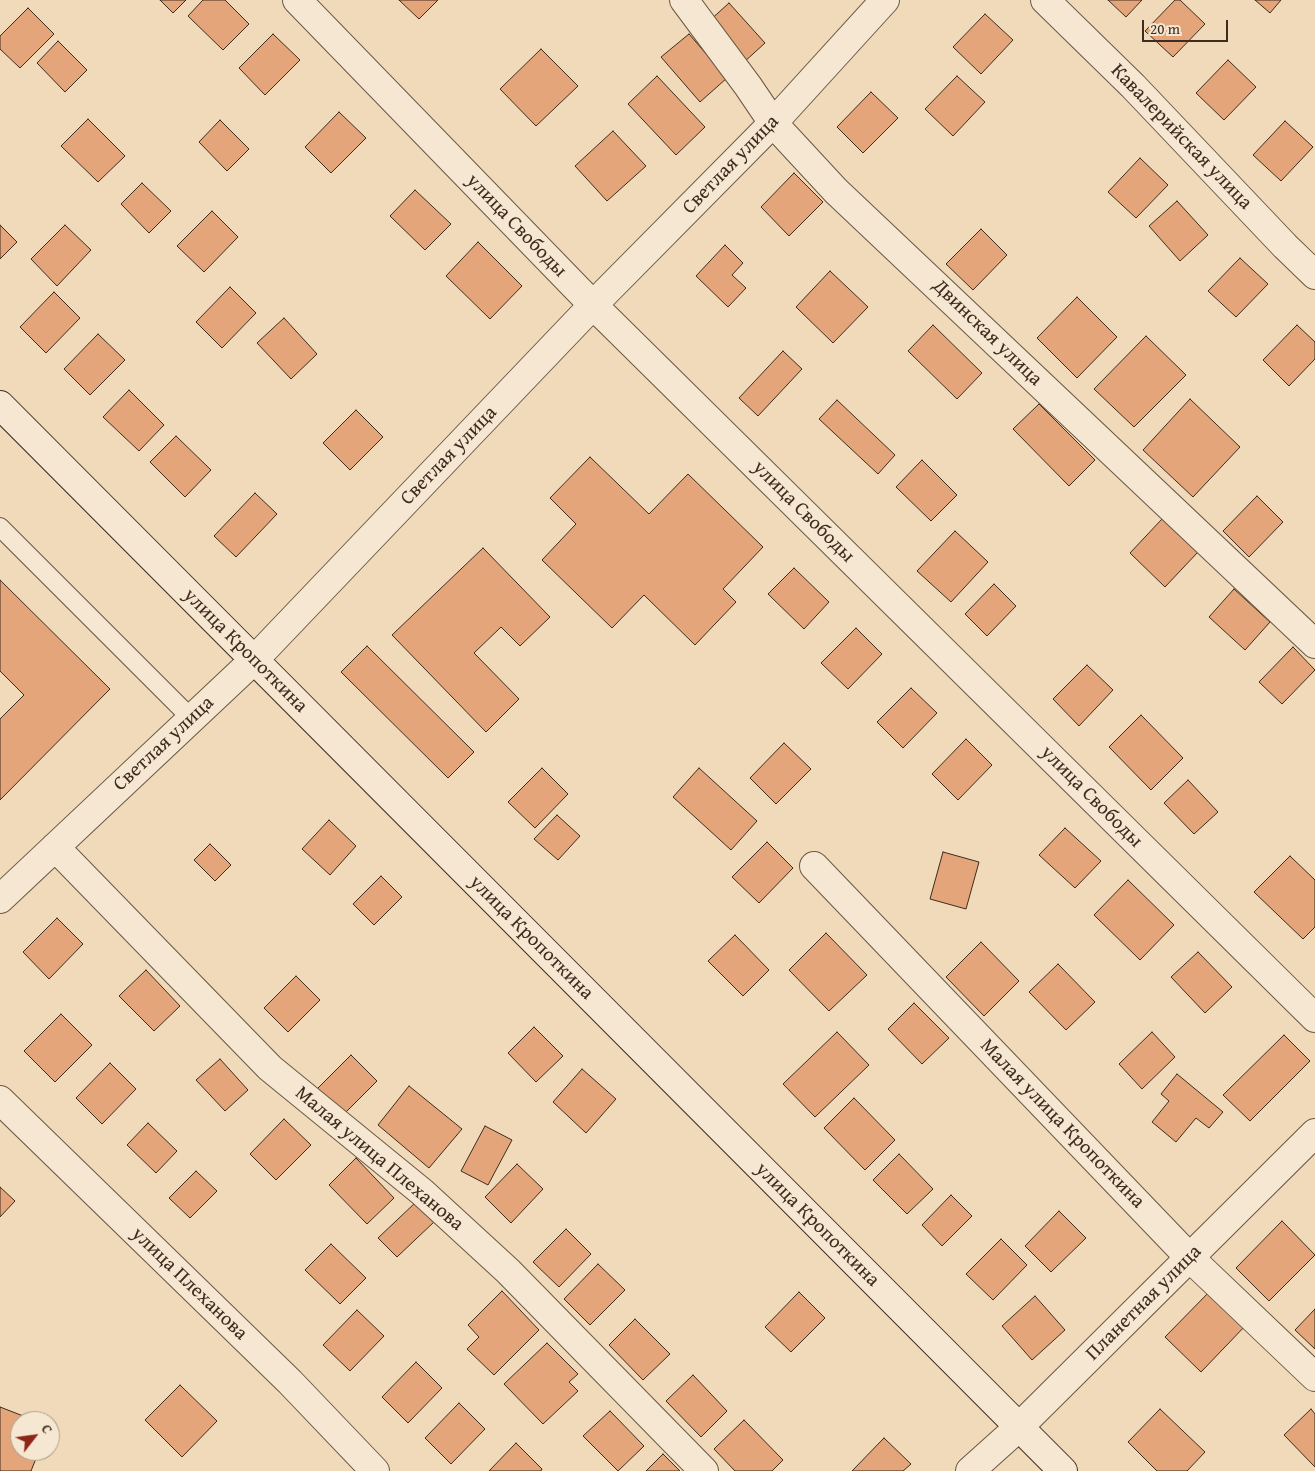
<!DOCTYPE html>
<meta charset="utf-8">
<style>
body{margin:0}
#map{position:relative;width:1315px;height:1471px;overflow:hidden;background:#f0dab9;font-family:"Gentium Book Plus",serif}
canvas{display:block}
.north{position:absolute;left:10px;top:1411px;width:50px;height:50px;box-sizing:border-box;background:#f5e7d2;border:1px solid #ac9c8a;border-radius:50%;rotate:60deg;font-size:14px;font-weight:700;line-height:20px;text-align:center;color:#3e2c1e}
.north::after{content:'';display:block;margin:auto;width:18px;height:22px;background:#8f2418;clip-path:polygon(50% 0,100% 100%,50% 72%,0 100%)}
.scale{position:absolute;left:1142px;top:20px;width:86px;height:22px;box-sizing:border-box;border:2px solid #3e2c1e;border-top:0;padding-left:6px;font-size:15px;line-height:18px;white-space:nowrap;color:#3e2c1e;-webkit-text-stroke:4px #f5e7d2;paint-order:stroke}
</style>
<div id="map">
<canvas width="1315" height="1471"></canvas>
<div class="north">С</div>
<div class="scale">20 m</div>
</div>
<script>
const ctx = document.querySelector('canvas').getContext('2d');
ctx.lineJoin = 'round';
function fillPath(path, color) {
  ctx.fillStyle = color;
  ctx.fill(path, 'evenodd');
}
function poly(rows) {
  const path = new Path2D();
  for (const r of rows) {
    path.moveTo(r[0], r[1]);
    for (let i = 2; i < r.length; i += 2) path.lineTo(r[i], r[i + 1]);
  }
  return path;
}
function strokePath(path, color, width, dash) {
  ctx.strokeStyle = color;
  ctx.lineWidth = width;
  ctx.lineCap = dash ? 'butt' : 'round';
  ctx.setLineDash(dash || []);
  ctx.stroke(path);
}
function drawText(font, color, halo, rows, align = 'center') {
  ctx.font = font + ' "Gentium Book Plus",serif';
  ctx.lineWidth = 4;
  ctx.setLineDash([]);
  ctx.textBaseline = 'middle';
  ctx.strokeStyle = halo;
  ctx.fillStyle = color;
  for (const [text, x, y, turn = 0] of rows) {
    ctx.save();
    ctx.translate(x, y);
    ctx.rotate((+turn || 0) * Math.PI / 180);
    ctx.textAlign = isNaN(turn) ? turn : align;
    if (halo) ctx.strokeText(text, 0, 0);
    ctx.fillText(text, 0, 0);
    ctx.restore();
  }
}
const building = poly([
 [160,0,186,0,173,13,160,0],
 [203,0,225,0,249,24,223,50,188,16,203,0],
 [399,0,438,0,419,19,399,0],
 [1108,0,1142,0,1126,17,1108,0],
 [1175,0,1180,0,1205,24,1173,57,1145,31,1175,0],
 [1255,0,1281,0,1270,13,1255,0],
 [729,3,765,43,743,63,707,23,729,3],
 [28,8,54,34,20,68,0,49,0,36,28,8],
 [985,14,1013,40,981,74,953,47,985,14],
 [273,34,300,60,265,95,239,68,273,34],
 [689,34,727,78,700,102,661,57,689,34],
 [58,41,87,70,65,92,37,63,58,41],
 [541,49,578,86,536,126,500,89,541,49],
 [1228,60,1256,87,1224,120,1196,93,1228,60],
 [657,76,705,127,676,155,628,104,657,76],
 [957,76,985,102,953,136,925,109,957,76],
 [871,92,898,118,863,153,837,127,871,92],
 [339,112,366,138,331,173,305,147,339,112],
 [88,119,125,156,98,182,61,146,88,119],
 [220,120,249,149,227,171,199,142,220,120],
 [1285,121,1313,147,1281,181,1253,155,1285,121],
 [613,131,646,166,607,201,575,166,613,131],
 [1140,158,1168,185,1136,218,1108,192,1140,158],
 [794,173,823,202,789,236,761,207,794,173],
 [142,183,171,211,149,233,121,204,142,183],
 [415,190,451,224,425,250,390,216,415,190],
 [1177,201,1208,235,1180,261,1149,226,1177,201],
 [212,211,238,237,204,272,177,246,212,211],
 [0,225,17,242,0,259,0,225],
 [65,225,91,250,57,286,31,259,65,225],
 [981,229,1007,255,973,290,946,264,981,229],
 [478,242,522,286,490,319,446,276,478,242],
 [725,245,743,263,732,275,746,288,728,307,696,276,725,245],
 [1240,258,1268,284,1236,317,1208,291,1240,258],
 [830,271,868,307,833,343,796,307,830,271],
 [230,287,256,313,222,348,196,322,230,287],
 [54,292,80,318,46,353,20,327,54,292],
 [1077,297,1117,337,1077,378,1037,338,1077,297],
 [284,318,317,354,291,379,257,343,284,318],
 [933,325,982,373,957,399,908,351,933,325],
 [1297,325,1315,342,1315,359,1289,386,1263,360,1297,325],
 [98,334,125,360,90,395,64,369,98,334],
 [1146,336,1186,375,1134,427,1094,389,1146,336],
 [783,351,802,369,758,416,739,398,783,351],
 [129,390,164,425,139,451,103,417,129,390],
 [1190,399,1240,447,1193,497,1143,450,1190,399],
 [837,400,895,455,878,474,819,419,837,400],
 [1039,404,1095,460,1069,486,1013,429,1039,404],
 [356,410,383,437,350,470,323,443,356,410],
 [176,436,211,470,185,497,150,462,176,436],
 [590,457,649,514,688,474,763,547,723,589,736,602,695,645,644,595,612,628,542,560,576,524,550,498,590,457],
 [922,460,957,495,931,521,896,487,922,460],
 [255,493,277,514,236,557,214,536,255,493],
 [1257,496,1283,522,1249,557,1223,531,1257,496],
 [1162,519,1198,552,1165,587,1130,553,1162,519],
 [955,531,988,562,951,602,917,571,955,531],
 [483,548,550,617,520,646,501,627,474,653,519,699,486,732,392,635,483,548],
 [794,568,829,602,804,629,768,594,794,568],
 [0,580,110,689,0,800,0,719,24,695,0,671,0,580],
 [994,584,1016,606,987,636,965,614,994,584],
 [1234,589,1270,622,1245,650,1209,617,1234,589],
 [856,628,882,654,848,689,821,663,856,628],
 [367,646,474,752,448,778,341,672,367,646],
 [1293,647,1315,670,1282,704,1259,682,1293,647],
 [1087,665,1113,690,1079,726,1053,699,1087,665],
 [911,688,937,713,903,748,877,722,911,688],
 [1141,715,1183,758,1151,790,1109,747,1141,715],
 [966,739,992,765,958,800,932,774,966,739],
 [784,743,811,769,776,804,750,778,784,743],
 [542,768,568,794,535,828,508,802,542,768],
 [699,768,757,821,731,850,673,797,699,768],
 [1188,780,1218,812,1194,834,1164,803,1188,780],
 [557,815,580,836,558,860,534,839,557,815],
 [329,820,356,846,330,875,302,849,329,820],
 [1065,828,1101,861,1075,888,1039,855,1065,828],
 [767,842,793,868,759,903,732,877,767,842],
 [210,844,231,865,215,881,194,860,210,844],
 [943,852,979,862,966,909,930,899,943,852],
 [1290,856,1315,880,1315,927,1303,939,1254,892,1290,856],
 [381,876,402,897,374,925,353,904,381,876],
 [1128,880,1174,925,1140,960,1094,915,1128,880],
 [57,918,83,944,49,979,23,952,57,918],
 [826,933,867,975,829,1011,789,970,826,933],
 [735,935,769,970,743,996,708,961,735,935],
 [981,942,1019,981,984,1016,946,977,981,942],
 [1198,952,1232,987,1205,1013,1171,977,1198,952],
 [1058,964,1095,1002,1066,1030,1029,992,1058,964],
 [146,970,180,1006,154,1031,119,996,146,970],
 [296,976,320,1000,288,1032,264,1008,296,976],
 [914,1003,949,1038,922,1064,888,1029,914,1003],
 [61,1014,92,1045,55,1082,24,1051,61,1014],
 [534,1027,563,1056,536,1082,508,1053,534,1027],
 [837,1032,869,1065,815,1117,783,1084,837,1032],
 [1152,1032,1175,1057,1142,1089,1119,1064,1152,1032],
 [1284,1035,1310,1061,1250,1121,1223,1095,1284,1035],
 [351,1055,377,1081,343,1115,317,1089,351,1055],
 [220,1059,248,1090,225,1111,196,1080,220,1059],
 [110,1063,136,1089,102,1124,76,1098,110,1063],
 [582,1069,616,1099,586,1133,553,1102,582,1069],
 [1177,1074,1223,1112,1209,1128,1196,1118,1176,1142,1152,1122,1169,1101,1161,1094,1177,1074],
 [409,1086,462,1129,429,1168,378,1125,409,1086],
 [854,1098,895,1140,865,1170,824,1128,854,1098],
 [284,1119,311,1145,276,1180,250,1154,284,1119],
 [148,1123,177,1151,156,1173,127,1145,148,1123],
 [485,1126,512,1140,488,1185,461,1171,485,1126],
 [899,1154,933,1189,907,1214,873,1180,899,1154],
 [356,1158,394,1198,367,1224,329,1185,356,1158],
 [517,1164,543,1189,511,1223,485,1197,517,1164],
 [196,1171,217,1191,190,1218,169,1198,196,1171],
 [0,1187,15,1201,0,1217,0,1187],
 [951,1195,972,1216,942,1246,922,1225,951,1195],
 [415,1203,434,1222,397,1257,378,1238,415,1203],
 [1059,1211,1086,1238,1051,1272,1025,1246,1059,1211],
 [1282,1221,1315,1255,1269,1301,1236,1268,1282,1221],
 [566,1229,591,1254,559,1287,533,1262,566,1229],
 [1001,1239,1027,1265,993,1300,966,1274,1001,1239],
 [331,1244,366,1278,340,1304,305,1270,331,1244],
 [598,1264,625,1290,590,1325,564,1299,598,1264],
 [1212,1289,1247,1324,1201,1372,1165,1337,1212,1289],
 [502,1291,539,1330,494,1375,467,1349,479,1337,468,1325,502,1291],
 [799,1292,825,1318,791,1352,765,1327,799,1292],
 [1035,1296,1065,1330,1032,1360,1002,1326,1035,1296],
 [1315,1309,1315,1349,1295,1330,1315,1309],
 [357,1310,384,1336,350,1371,323,1345,357,1310],
 [635,1319,670,1354,643,1380,609,1345,635,1319],
 [547,1343,578,1374,569,1382,578,1391,543,1424,504,1384,547,1343],
 [416,1362,442,1388,408,1423,382,1397,416,1362],
 [693,1375,727,1411,701,1437,666,1401,693,1375],
 [180,1385,217,1421,182,1457,145,1420,180,1385],
 [459,1403,485,1429,451,1464,425,1438,459,1403],
 [0,1407,36,1421,20,1421,20,1451,39,1451,31,1471,0,1471,0,1407],
 [1160,1409,1205,1452,1187,1471,1157,1471,1128,1442,1160,1409],
 [1311,1409,1315,1414,1315,1467,1284,1435,1311,1409],
 [610,1411,644,1446,618,1471,583,1436,610,1411],
 [744,1420,783,1460,772,1471,735,1471,714,1449,744,1420],
 [884,1438,911,1464,903,1471,852,1471,884,1438],
 [516,1443,542,1469,541,1471,489,1471,516,1443],
 [663,1454,680,1471,646,1471,663,1454]
]);
fillPath(building, '#e4a57b');
strokePath(building, '#3e2c1e', 1);
const lane = poly([
 [0,527,191,718]
]);
const street = poly([
 [297,0,593,305,1315,1018],
 [684,0,748,86,773,123,836,191,1315,644],
 [1045,0,1133,86,1285,246,1315,275],
 [55,847,270,1068,422,1192,508,1271,704,1471],
 [814,866,1190,1258,1315,1377],
 [0,899,254,660,593,305,773,123,885,0],
 [0,1100,290,1382,375,1471],
 [970,1471,1019,1427,1315,1133]
]);
const secondary = poly([
 [0,405,1063,1471]
]);
strokePath(lane, '#6a5845', 20);
strokePath(street, '#6a5845', 30);
strokePath(secondary, '#3e2c1e', 30);
strokePath(lane, '#f5e7d2', 18);
strokePath(street, '#f5e7d2', 28);
strokePath(secondary, '#f5e7d2', 28);
drawText('20px', '#3e2c1e', '#f5e7d2', [
 ["Кавалерийская улица",1181,137,46],
 ["Светлая улица",731,165,-46],
 ["улица Свободы",516,226,46],
 ["Двинская улица",987,333,44],
 ["Светлая улица",449,456,-46],
 ["улица Свободы",803,512,45],
 ["улица Кропоткина",245,651,45],
 ["Светлая улица",164,744,-43],
 ["улица Свободы",1091,797,45],
 ["улица Кропоткина",531,938,45],
 ["Малая улица Кропоткина",1062,1124,46],
 ["Малая улица Плеханова",379,1159,40],
 ["улица Кропоткина",817,1225,45],
 ["улица Плеханова",189,1284,44],
 ["Планетная улица",1144,1303,-45]
]);
</script>
